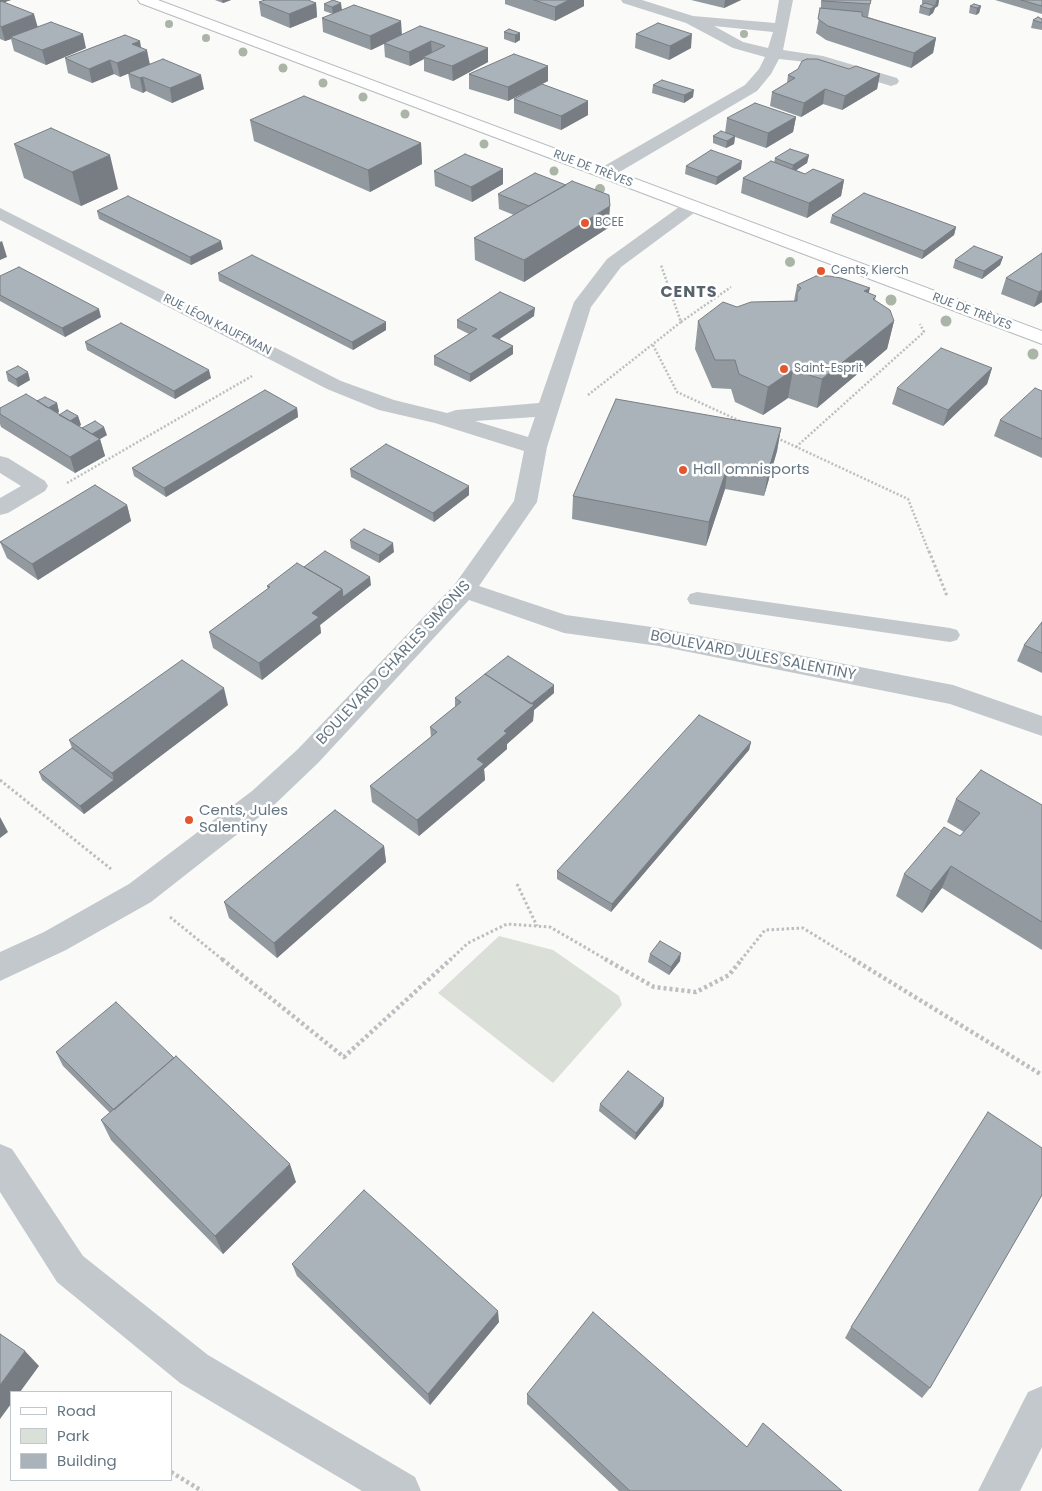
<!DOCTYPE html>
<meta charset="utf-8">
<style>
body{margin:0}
#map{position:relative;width:1042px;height:1491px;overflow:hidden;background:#fafaf8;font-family:Poppins,sans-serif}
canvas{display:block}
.legend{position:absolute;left:10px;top:1391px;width:162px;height:90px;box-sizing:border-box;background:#fff;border:1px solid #c1c8cd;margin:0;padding:6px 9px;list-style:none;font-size:15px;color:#657683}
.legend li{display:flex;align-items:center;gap:10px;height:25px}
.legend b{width:25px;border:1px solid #c1c8cd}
</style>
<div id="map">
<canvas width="1042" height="1491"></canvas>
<ul class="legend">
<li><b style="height:6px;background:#fff"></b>Road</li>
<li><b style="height:14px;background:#dadfd7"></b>Park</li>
<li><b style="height:14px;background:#aab3b9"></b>Building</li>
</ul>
</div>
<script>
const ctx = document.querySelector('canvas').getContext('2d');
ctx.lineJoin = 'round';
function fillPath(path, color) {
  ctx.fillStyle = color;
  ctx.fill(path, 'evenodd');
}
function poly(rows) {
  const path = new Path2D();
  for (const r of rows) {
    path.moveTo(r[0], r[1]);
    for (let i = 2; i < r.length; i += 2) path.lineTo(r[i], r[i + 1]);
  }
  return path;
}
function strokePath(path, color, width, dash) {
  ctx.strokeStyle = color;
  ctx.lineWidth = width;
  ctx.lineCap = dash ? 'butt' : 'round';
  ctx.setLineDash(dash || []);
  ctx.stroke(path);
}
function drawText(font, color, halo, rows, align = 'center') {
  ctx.font = font + ' Poppins,sans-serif';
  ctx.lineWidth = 5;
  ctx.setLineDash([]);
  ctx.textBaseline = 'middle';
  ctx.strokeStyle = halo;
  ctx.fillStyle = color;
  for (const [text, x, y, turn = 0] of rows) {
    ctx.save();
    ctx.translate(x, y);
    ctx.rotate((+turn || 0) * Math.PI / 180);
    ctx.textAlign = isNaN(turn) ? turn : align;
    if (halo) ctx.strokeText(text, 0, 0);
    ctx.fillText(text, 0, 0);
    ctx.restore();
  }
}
fillPath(poly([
 [499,936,553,950,619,996,622,1005,553,1083,438,993]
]), '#dadfd7');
const primary = poly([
 [138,0,158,0,1042,331,1042,344,140,3,138,0]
]);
strokePath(primary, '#b5babe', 2);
strokePath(poly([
 [681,322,731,287],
 [653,345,677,392,742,422],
 [588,395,681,322,661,265],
 [777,438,908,499,929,552],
 [796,447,924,332,920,324],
 [67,483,252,376]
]), '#bbbfc2', 2.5, [2, 2]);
strokePath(poly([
 [929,551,947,596],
 [0,780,111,869],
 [517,884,537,926],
 [170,917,223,960],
 [450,960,468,943,507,924,550,927,607,960],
 [741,960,765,930,803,928,855,960]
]), '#bbbfc2', 3, [2.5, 2.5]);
strokePath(poly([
 [222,959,344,1057,451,959],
 [605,959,654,987,696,992,729,975,742,959],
 [853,959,1042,1075],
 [171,1472,202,1491]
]), '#bbbfc2', 4.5, [3, 3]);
fillPath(poly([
 [697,592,950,628,957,630,960,635,957,640,950,642,690,604,687,599,690,594,697,592]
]), '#c3c8cc');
fillPath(poly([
 [621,0,642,0,693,16,775,23,779,0,793,0,783,50,823,56,897,78,899,81,897,84,891,86,816,63,779,59,771,74,757,91,611,177,605,178,599,177,596,173,599,169,745,85,759,69,765,57,733,48,686,23,623,3,621,0],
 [714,26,773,32,768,48,743,42,714,26],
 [692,201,698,202,701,206,698,210,621,267,591,307,547,447,537,502,479,586,566,615,659,628,953,685,1042,716,1042,736,950,704,659,646,564,633,469,600,318,763,272,807,151,902,66,950,0,981,0,952,44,932,129,884,252,791,298,749,455,584,514,501,524,451,435,423,379,410,327,389,0,220,0,208,341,381,394,400,447,413,456,410,539,403,574,302,607,259,686,202,692,201],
 [535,417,528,437,475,421,535,417],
 [0,456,8,458,45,481,48,486,45,491,8,513,0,515,0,498,21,486,0,473,0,456],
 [0,1144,12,1149,83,1256,208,1355,415,1477,421,1491,362,1491,180,1383,57,1282,0,1192,0,1144],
 [1042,1386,1042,1447,1020,1491,978,1491,1028,1392,1042,1386]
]), '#c3c8cc');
fillPath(primary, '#fff');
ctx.fillStyle = '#aab4a7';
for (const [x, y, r] of [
 [169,24,4],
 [744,34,4],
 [206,38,4],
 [243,52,4.5],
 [283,68,4.5],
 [323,83,4.5],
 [363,97,4.5],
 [405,114,4.5],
 [484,144,4.5],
 [554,171,4.5],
 [600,189,5],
 [790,262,5],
 [891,300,5.5],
 [946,321,5.5],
 [1033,354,5.5]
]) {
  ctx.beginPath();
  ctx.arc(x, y, r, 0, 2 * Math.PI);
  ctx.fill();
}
fillPath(poly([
 [0,0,11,0,4,2,38,27,86,48,46,65,14,51,11,39,5,41,0,39],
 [215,0,231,0,223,3],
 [505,0,584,0,584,6,555,21,505,4],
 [691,0,741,0,724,8],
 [821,0,871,0,868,17,936,38,933,53,911,68,826,40,816,33,821,8],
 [922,0,939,0,938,6,935,8,933,13,929,16,919,13,920,6,923,4,922,4],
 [995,0,1042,0,1042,14],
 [259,2,316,3,317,17,290,28,261,16],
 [324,4,342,10,402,34,488,48,488,62,453,81,424,71,424,59,410,66,385,57,384,44,371,50,323,32,322,18,333,14,324,11],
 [970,6,981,6,979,13,976,15,969,13],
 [1042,19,1042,30,1031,28,1033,20],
 [509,29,520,40,515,43,504,39,504,32],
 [636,34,691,48,669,60,635,48],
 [141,48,150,64,204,89,172,103,146,91,143,93,131,88,128,73,120,77,114,74,92,83,68,73,65,58],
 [548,66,548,81,508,101,469,89,469,74],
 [849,69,880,74,877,89,842,110,823,104,801,117,770,106,772,92,787,83,788,75],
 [653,85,693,97,684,103,652,93],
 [514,99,588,101,588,115,561,130,514,113],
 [796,117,793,132,766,148,735,137,734,144,726,148,713,143,713,136,725,133,727,118],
 [250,120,421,143,422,164,370,192,254,141],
 [14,144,118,189,81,206,24,178],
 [809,155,807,163,796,170,805,174,844,180,841,196,807,218,741,193,743,178,774,162,775,158],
 [686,166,741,169,716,185,685,174],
 [503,169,503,184,472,202,435,186,434,171],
 [498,194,610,206,608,228,524,282,475,260,474,238,514,215,499,209],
 [97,211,223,249,191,265,99,219],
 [832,215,956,227,954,235,922,259,830,223],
 [1042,253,1042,302,1034,307,1001,294,1006,278],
 [1003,257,1000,265,982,279,953,268,955,260],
 [218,273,386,330,353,350,219,281],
 [0,276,101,317,65,337,0,301],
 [797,285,868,293,876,296,875,300,894,321,887,349,817,408,788,398,763,415,735,402,731,389,712,388,695,349,698,321,737,307,794,301],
 [534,316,499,339,513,346,513,354,470,382,434,365,434,356,469,334,457,328,457,320],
 [85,342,211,378,175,399,87,350],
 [992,368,987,384,943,426,892,404,897,388],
 [6,372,30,380,18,387,8,381],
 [1042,391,1042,458,994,436,1000,420],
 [37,401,57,403,59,412,57,413,59,415,78,416,81,425,78,426,82,428,107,435,100,439,105,456,75,473,1,427,0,424,0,408],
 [297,408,298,417,166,497,134,476,132,468],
 [781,428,777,451,764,496,725,489,706,546,572,519,573,496],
 [350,469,469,486,469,495,434,522,351,477],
 [127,505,131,521,38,580,7,558,0,542],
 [350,540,394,552,379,563,351,548],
 [304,567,371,585,320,625,321,633,262,680,213,648,209,632,268,589,267,586],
 [1042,622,1042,673,1017,661,1024,645],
 [554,693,534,710,533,721,507,744,507,749,484,769,485,780,419,836,372,802,370,786,431,737,430,727,455,707,455,698],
 [228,705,84,814,42,780,39,772,72,748,69,740],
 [751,742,749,750,611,912,557,879,557,871],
 [956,799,1042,805,1042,950,942,888,922,913,896,896,904,874,960,836,964,832,947,822],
 [384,846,386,862,277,958,229,918,224,902],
 [650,954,680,961,669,975,648,962],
 [56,1052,296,1182,223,1254,111,1140,101,1120,110,1113,63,1066],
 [664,1098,663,1106,635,1140,599,1111,600,1104],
 [292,1264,499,1322,430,1405,297,1276],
 [851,1327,930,1388,922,1398,845,1338],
 [527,1394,747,1447,842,1491,619,1491,527,1404]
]), '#929a9f');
fillPath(poly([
 [0,0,11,0,0,4],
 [222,0,231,0,223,3],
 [569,0,584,0,584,6,555,21,555,7],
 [725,0,741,0,724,8],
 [937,0,939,0,938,6,935,8,933,13,929,16,930,9,935,6,936,1],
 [316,3,317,17,290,28,289,14],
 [341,3,342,10,333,14,332,7],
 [981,6,979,13,976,15,977,8],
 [34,14,38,28,10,37,11,39,5,41,1,27],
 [401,21,402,35,371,50,370,36],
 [520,33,520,40,515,43,515,35],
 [83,34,86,48,46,65,42,50],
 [692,34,691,48,669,60,670,46],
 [936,38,933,53,911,68,914,53],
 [140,41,142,53,147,50,150,65,120,77,117,63,132,44],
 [431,41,432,55,423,57,424,59,410,66,409,52],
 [488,48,488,62,453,81,452,66],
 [110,60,114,74,92,83,89,69],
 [548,66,548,81,508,101,508,87],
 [880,74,877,89,842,110,845,96],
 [201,75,204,89,172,103,170,88],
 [143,77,146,91,143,93,140,78],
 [825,89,823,104,801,117,804,103],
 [694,90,693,97,684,103,684,95],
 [588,101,588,115,561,130,561,116],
 [796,117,793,132,766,148,768,133],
 [735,136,734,144,726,148,727,141],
 [421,143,422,164,370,192,368,170],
 [110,155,118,189,81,206,72,172],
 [809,155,807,163,792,173,793,165],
 [742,161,741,169,716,185,717,177],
 [503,169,503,184,472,202,471,187],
 [844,180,841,196,807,218,809,203],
 [610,206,608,228,524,282,524,260],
 [956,227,954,235,922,259,924,251],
 [2,241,7,257,0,260,0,242],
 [221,241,223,249,191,265,190,257],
 [1003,257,1000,265,982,279,984,271],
 [870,288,863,316,864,291],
 [1042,290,1042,302,1034,307,1039,292],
 [535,308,534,316,492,344,492,336],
 [99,309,101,317,65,337,62,328],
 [894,321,887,349,817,408,822,379],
 [386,322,386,330,353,350,352,342],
 [513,346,513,354,470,382,470,374],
 [992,368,987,384,943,426,948,410],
 [209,370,211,378,175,399,174,391],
 [793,370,788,398,763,415,768,387],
 [28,372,30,380,18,387,16,379],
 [57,403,59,412,48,418,45,410],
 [297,408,298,417,166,497,164,488],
 [78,416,81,425,69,432,67,423],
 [104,427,107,435,100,439,105,456,75,473,70,457,88,436],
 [781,428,777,451,764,496,768,472],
 [728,465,725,489,706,546,709,522],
 [469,486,469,495,434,522,433,513],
 [127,505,131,521,38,580,32,564],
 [393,543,394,552,379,563,379,555],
 [370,577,371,585,320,625,321,633,262,680,259,663,312,613,342,589],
 [554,685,554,693,534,710,533,721,507,744,507,749,484,769,485,780,419,836,417,820,526,708],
 [224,688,228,705,84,814,80,806,114,780,112,773],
 [751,742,749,750,611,912,612,904],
 [0,817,8,832,0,838],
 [384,846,386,862,277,958,274,943],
 [951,866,942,888,922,913,931,891],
 [681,953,680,961,669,975,671,967],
 [664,1098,663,1106,635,1140,636,1133],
 [290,1164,296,1182,223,1254,215,1236],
 [498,1311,499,1322,430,1405,428,1394],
 [25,1351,39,1366,20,1392,11,1392,11,1404,0,1419,0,1385]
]), '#777d82');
const building = poly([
 [265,0,308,0,316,3,289,14,259,2,265,0],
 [333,0,341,3,332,7,324,4,333,0],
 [534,0,569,0,555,7,534,0],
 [823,0,871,0,870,4,823,1,823,0],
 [1021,0,1042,0,1042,6,1021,0],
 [1,1,34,14,1,27,0,26,0,2,1,1],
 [925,3,935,6,930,9,920,6,925,3],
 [974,4,981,6,977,8,970,6,974,4],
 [354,5,401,21,370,36,322,18,354,5],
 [820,8,862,12,862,16,936,38,914,53,828,26,818,19,820,8],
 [1038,17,1042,19,1042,23,1033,20,1038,17],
 [51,22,83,34,42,50,10,37,51,22],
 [658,23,692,34,670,46,636,34,658,23],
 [420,26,488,48,452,66,423,57,445,46,431,41,409,52,384,43,420,26],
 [509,29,520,33,515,35,504,32,509,29],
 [125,35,140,41,132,44,147,50,117,63,110,60,89,69,65,58,125,35],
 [514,54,548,66,508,87,469,74,514,54],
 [163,59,201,75,170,88,143,77,140,78,128,73,163,59],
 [807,59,817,59,849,69,856,66,880,74,845,96,825,89,804,103,772,92,795,78,788,75,798,69,802,61,807,59],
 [662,80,694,90,684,95,653,85,662,80],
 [542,84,588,101,561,116,514,99,542,84],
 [304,96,421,143,368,170,250,120,304,96],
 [755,103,796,117,768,133,727,118,755,103],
 [51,128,110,155,72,172,14,144,51,128],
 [721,131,735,136,727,141,713,136,721,131],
 [790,149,809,155,793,165,775,158,790,149],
 [711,150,742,161,717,177,686,166,711,150],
 [465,154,503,169,471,187,434,171,465,154],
 [771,161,805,174,813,169,844,180,809,203,743,178,771,161],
 [535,173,566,185,529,206,498,194,535,173],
 [572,181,609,195,610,206,524,260,474,238,572,181],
 [864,193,956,227,924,251,832,215,864,193],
 [128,196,221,241,190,257,97,211,128,196],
 [974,246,1003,257,984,271,955,260,974,246],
 [1042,253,1042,290,1039,292,1006,278,1042,253],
 [252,255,386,322,352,342,218,273,252,255],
 [19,267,99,309,62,328,0,295,0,276,19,267],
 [816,276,829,276,841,278,870,288,864,291,876,296,873,299,890,310,894,321,822,379,793,370,768,387,739,374,735,360,715,360,698,321,723,302,737,307,751,302,797,301,797,293,801,288,797,285,816,276],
 [500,292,535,308,492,336,513,346,470,374,434,356,477,329,457,320,500,292],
 [121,323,209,370,174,391,85,342,121,323],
 [941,348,992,368,948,410,897,388,941,348],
 [18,366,28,372,16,379,6,372,18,366],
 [1035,388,1042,391,1042,439,1000,420,1035,388],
 [265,390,297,408,164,488,132,468,265,390],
 [26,394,100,439,70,457,0,414,0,408,26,394],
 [45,397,57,403,48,408,37,401,45,397],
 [616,399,781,428,768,472,728,465,709,522,573,496,616,399],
 [67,410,78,416,70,421,59,415,67,410],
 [95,421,104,427,92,434,82,428,95,421],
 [386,444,469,486,433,513,350,469,386,444],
 [95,485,127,505,32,564,0,542,95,485],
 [364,529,393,543,379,555,350,540,364,529],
 [325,551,370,577,343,597,342,589,304,567,325,551],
 [297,563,342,589,312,613,319,617,259,663,209,632,270,587,267,586,297,563],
 [1042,622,1042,653,1024,645,1042,622],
 [508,656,554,685,531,704,485,674,508,656],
 [182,660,224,688,112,773,69,740,182,660],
 [485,674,534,705,504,731,507,733,477,759,484,764,417,820,370,786,437,732,430,727,461,702,455,698,485,674],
 [699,715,751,742,612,904,557,871,699,715],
 [72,748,114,780,80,806,39,772,72,748],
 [981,770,1042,805,1042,922,951,866,931,891,904,874,944,827,960,836,980,813,956,799,981,770],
 [335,810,384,846,274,943,224,902,335,810],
 [660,941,681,953,671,967,650,954,660,941],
 [116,1002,174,1058,114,1110,56,1052,116,1002],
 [176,1056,290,1164,215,1236,101,1120,176,1056],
 [628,1071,664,1098,636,1133,600,1104,628,1071],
 [988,1112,1042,1148,1042,1195,930,1388,851,1327,988,1112],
 [364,1190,498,1311,428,1394,292,1264,364,1190],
 [593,1312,747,1447,763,1423,842,1491,630,1491,527,1394,593,1312],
 [0,1334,25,1351,0,1385,0,1334]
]);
fillPath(building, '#aab3b9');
strokePath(building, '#777d82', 1);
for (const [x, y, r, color] of [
 [585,223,5,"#e4572e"],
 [821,271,5,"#e4572e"],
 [784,369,5,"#e4572e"],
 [683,470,5,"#e4572e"],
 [189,820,5,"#e4572e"]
]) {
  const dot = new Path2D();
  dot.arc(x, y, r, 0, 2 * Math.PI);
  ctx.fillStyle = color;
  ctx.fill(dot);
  strokePath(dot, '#fff', 2);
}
drawText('12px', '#657683', '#fff', [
 ["RUE DE TRÈVES",593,169,21],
 ["RUE DE TRÈVES",972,312,21],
 ["RUE LÉON KAUFFMAN",217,325,27]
]);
drawText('12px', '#657683', '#fff', [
 ["BCEE",595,223],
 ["Cents, Kierch",831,271],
 ["Saint-Esprit",794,369]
], 'left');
drawText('15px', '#657683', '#fff', [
 ["Hall omnisports",693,470],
 ["Cents, Jules",199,811],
 ["Salentiny",199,828]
], 'left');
drawText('15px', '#657683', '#fff', [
 ["BOULEVARD JULES SALENTINY",753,656,11],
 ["BOULEVARD CHARLES SIMONIS",394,663,-47]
]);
ctx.letterSpacing = '1px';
drawText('bold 16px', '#57646e', '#fff', [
 ["CENTS",689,293]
]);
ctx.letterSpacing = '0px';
</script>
